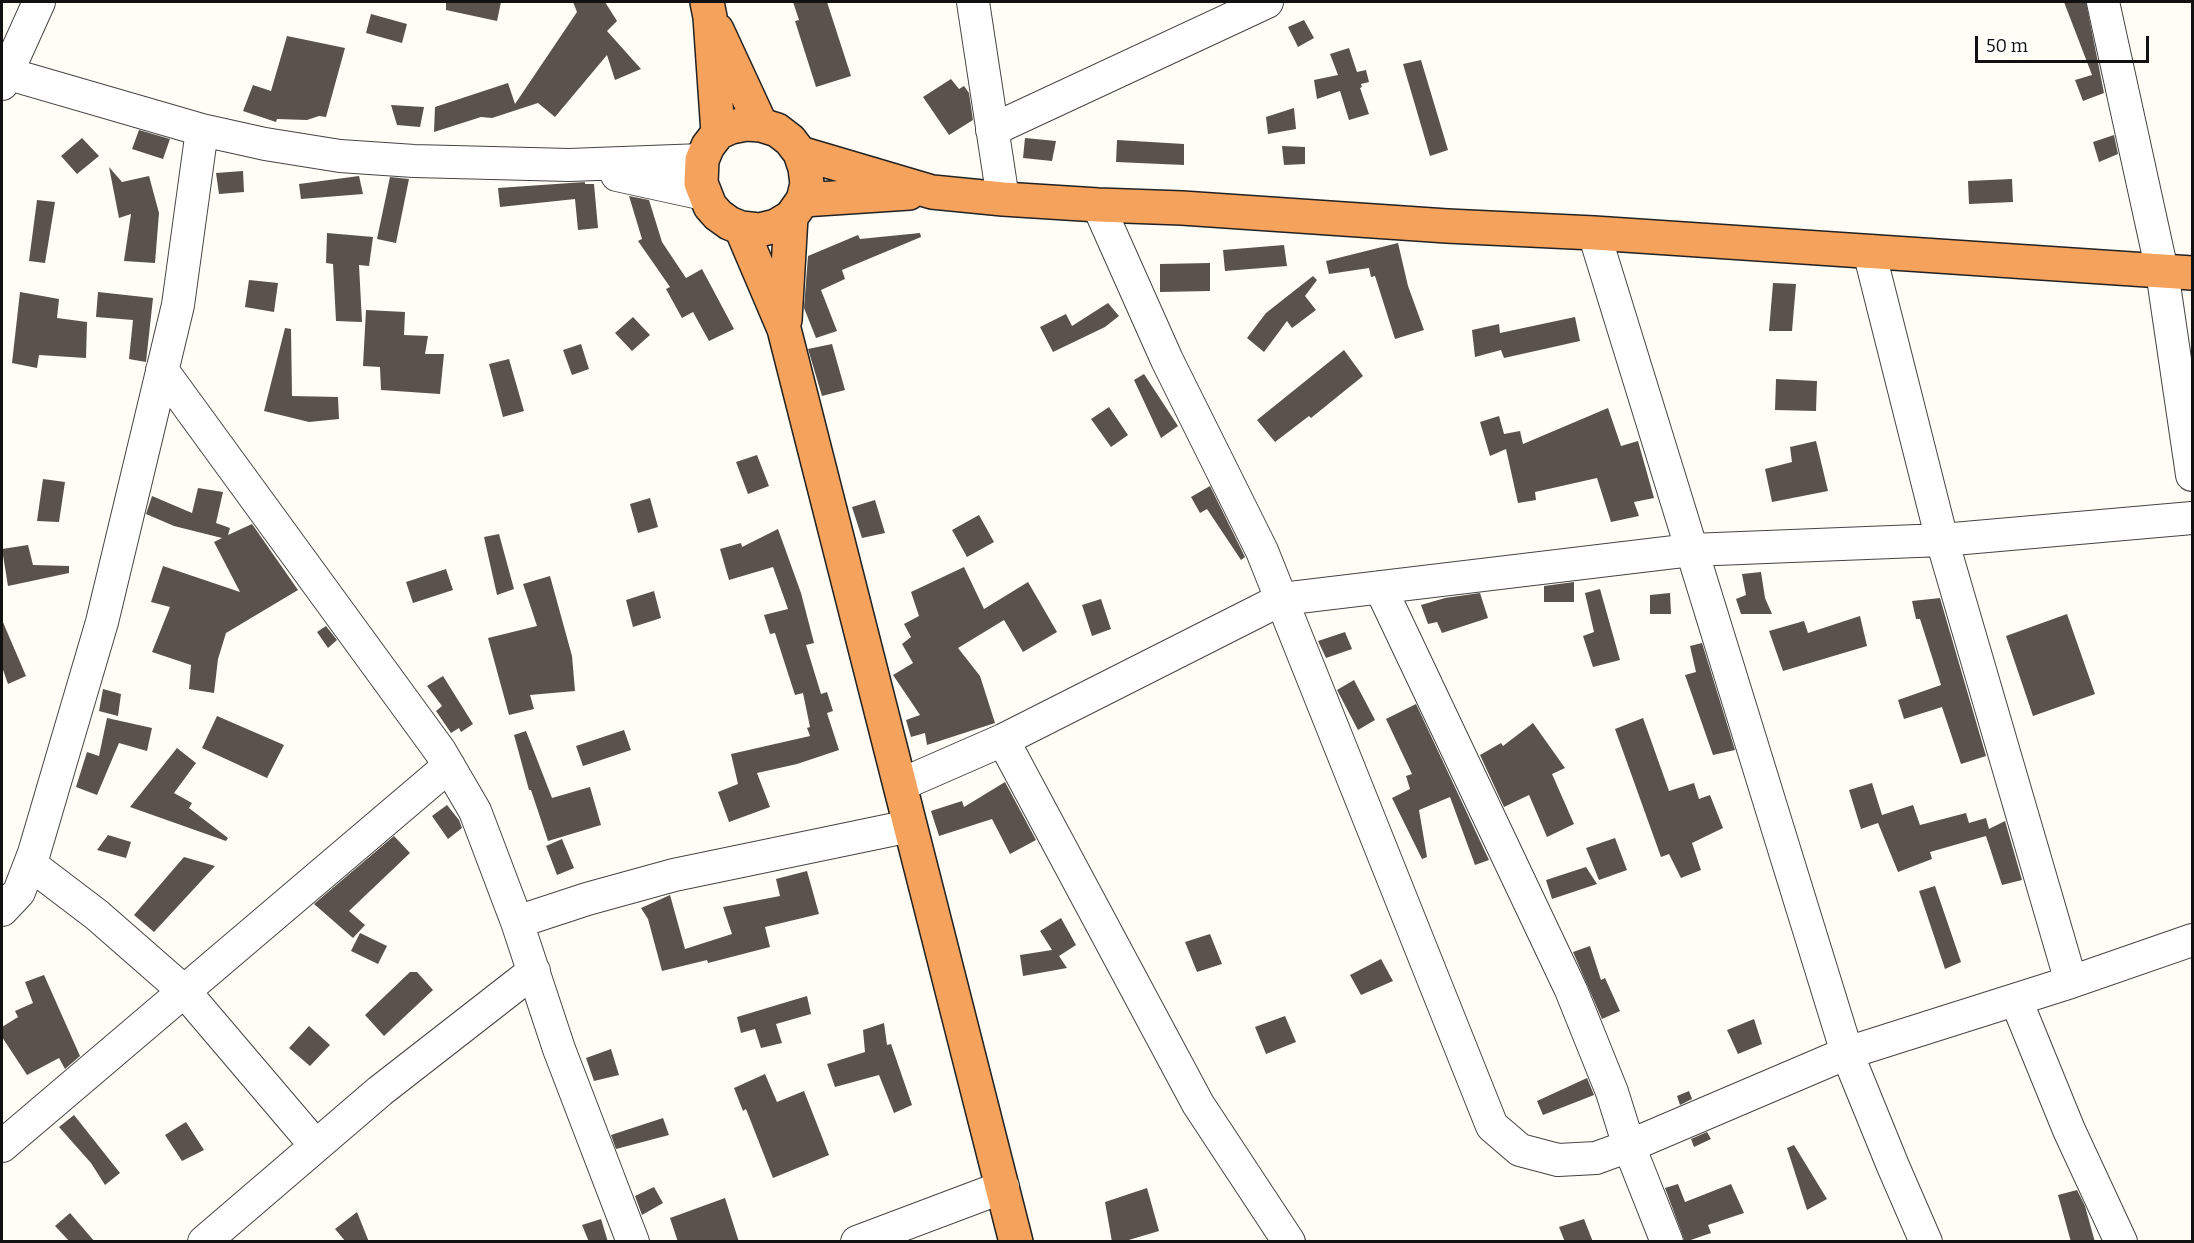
<!DOCTYPE html>
<style>
body{margin:0}
#map{position:relative;width:2194px;height:1243px;overflow:hidden;background:#fffdf5;font-family:Bitter,serif}
canvas{display:block}
.frame{position:absolute;inset:0;border:3px solid #111;pointer-events:none}
.scale{position:absolute;left:1975px;top:36px;width:174px;height:27px;box-sizing:border-box;border:3px solid #111;border-top:0;padding-left:8px;font-size:18px;line-height:21px;white-space:nowrap;color:#111;-webkit-text-stroke:4px #fff;paint-order:stroke}
</style>
<div id="map">
<canvas width="2194" height="1243"></canvas>
<div class="frame"></div>
<div class="scale">50 m</div>
</div>
<script>
const ctx = document.querySelector('canvas').getContext('2d');
ctx.lineJoin = 'round';
function fillPath(path, color) {
  ctx.fillStyle = color;
  ctx.fill(path, 'evenodd');
}
function poly(rows) {
  const path = new Path2D();
  for (const r of rows) {
    path.moveTo(r[0], r[1]);
    for (let i = 2; i < r.length; i += 2) path.lineTo(r[i], r[i + 1]);
  }
  return path;
}
function strokePath(path, color, width, dash) {
  ctx.strokeStyle = color;
  ctx.lineWidth = width;
  ctx.lineCap = dash ? 'butt' : 'round';
  ctx.setLineDash(dash || []);
  ctx.stroke(path);
}
fillPath(poly([
 [446,2,501,2,497,21,446,10],
 [573,2,605,2,617,21,607,31,641,69,615,80,607,55,555,117,538,103,492,118,481,117,434,132,435,107,508,83,515,104,577,12],
 [793,2,827,2,851,76,816,87,795,21,799,20],
 [2064,2,2086,2,2104,93,2083,101,2075,80,2092,75],
 [371,14,407,24,402,43,366,33],
 [1304,20,1314,38,1298,47,1288,27],
 [287,36,345,48,326,117,319,116,307,120,277,119,276,122,243,111,253,85,271,91],
 [1349,48,1357,72,1366,70,1369,82,1361,84,1362,87,1360,88,1369,114,1349,120,1340,91,1317,99,1314,80,1338,75,1330,54],
 [1421,60,1448,150,1430,156,1403,64],
 [951,79,959,89,964,86,969,93,973,120,949,135,923,97],
 [391,105,424,107,420,127,397,125],
 [1294,108,1296,129,1268,134,1266,117],
 [139,130,170,139,163,159,132,149],
 [2114,135,2118,154,2099,162,2093,142],
 [82,138,99,156,77,174,61,156],
 [1025,138,1056,141,1052,161,1023,158],
 [1117,140,1184,144,1184,165,1116,162],
 [1282,146,1305,147,1305,164,1284,165],
 [109,167,122,182,149,176,159,213,155,263,124,261,131,214,119,218],
 [243,171,244,192,219,194,216,173],
 [359,176,363,194,301,199,299,184],
 [390,177,409,179,396,243,377,239],
 [2012,179,2013,202,1969,204,1968,181],
 [585,182,585,184,594,184,598,228,578,230,575,199,500,207,498,188],
 [629,196,649,200,662,242,686,278,702,269,734,329,709,341,693,312,682,318,666,289,670,287,638,241,642,239],
 [37,200,55,202,45,263,29,261],
 [327,233,373,237,369,266,359,265,362,322,336,321,333,264,326,263],
 [920,233,921,237,842,270,845,279,821,290,837,331,816,338,804,308,808,256,858,235,860,239],
 [1398,243,1408,286,1424,330,1395,339,1375,276,1371,277,1369,268,1329,274,1326,261],
 [1284,245,1287,266,1225,271,1223,250],
 [1210,263,1210,291,1160,292,1160,264],
 [1313,276,1317,280,1305,296,1316,310,1292,328,1287,321,1264,352,1247,338,1266,313],
 [249,280,278,283,274,312,245,307],
 [1773,283,1796,284,1792,331,1769,331],
 [20,292,59,299,57,318,87,322,86,358,39,355,37,368,12,363],
 [98,292,153,298,146,362,129,359,133,320,96,317],
 [1108,303,1119,316,1105,327,1053,352,1040,327,1066,314,1072,326],
 [366,310,405,312,404,335,428,336,425,354,444,354,440,394,381,390,380,367,363,366],
 [633,317,650,335,632,351,615,333],
 [1575,317,1580,341,1504,358,1501,350,1475,357,1472,330,1499,324,1500,333],
 [285,328,291,329,292,396,338,397,339,419,309,422,264,411],
 [581,344,589,369,572,375,563,350],
 [832,344,845,390,822,396,808,349],
 [1344,350,1363,376,1311,418,1309,416,1275,442,1257,420],
 [509,359,524,411,503,417,489,364],
 [1144,374,1178,426,1161,438,1134,380],
 [1776,379,1817,381,1816,411,1775,410],
 [1109,407,1128,435,1111,447,1091,419],
 [1608,408,1621,446,1638,441,1654,498,1634,502,1639,516,1611,522,1597,478,1535,492,1536,500,1518,503,1506,449,1490,456,1480,422,1499,416,1504,434,1520,431,1523,444],
 [1816,441,1828,491,1772,502,1765,469,1792,462,1790,447],
 [757,455,769,486,748,494,736,462],
 [43,479,65,482,59,522,37,521],
 [1210,486,1245,557,1241,560,1207,509,1200,513,1191,497],
 [198,488,223,492,216,523,230,528,228,535,252,524,298,590,226,633,218,659,214,693,189,689,191,665,152,652,170,607,151,602,163,566,240,592,214,542,222,538,174,526,146,514,152,496,192,513],
 [650,498,658,527,638,533,630,504],
 [875,500,885,533,862,538,852,507],
 [979,515,994,542,967,557,952,530],
 [778,529,801,593,814,643,806,645,821,694,827,692,833,711,827,713,839,750,797,764,757,773,770,807,729,822,718,792,738,784,731,754,810,736,807,728,810,727,803,693,795,695,775,633,770,634,764,615,788,609,773,567,729,580,720,549,741,543,742,547],
 [499,534,514,589,497,595,484,537],
 [28,545,33,565,69,566,69,573,8,586,2,549],
 [964,567,984,609,1028,582,1057,632,1023,652,1004,620,958,648,980,676,995,723,927,745,925,733,911,737,906,720,920,715,893,675,913,663,902,644,911,637,904,624,919,616,911,592],
 [446,569,453,590,413,603,406,582],
 [1761,572,1765,598,1772,614,1741,614,1736,599,1746,595,1742,574],
 [550,576,572,656,575,691,530,695,534,709,509,715,488,638,537,626,523,584],
 [1574,582,1574,602,1544,602,1544,586],
 [1600,589,1620,660,1593,667,1583,636,1594,632,1585,593],
 [654,591,661,618,633,627,626,600],
 [1480,593,1488,618,1442,633,1437,622,1428,624,1421,605,1445,598],
 [1670,593,1671,614,1650,614,1650,595],
 [1940,598,1986,756,1961,764,1942,707,1904,719,1898,700,1941,685,1920,619,1916,619,1912,601],
 [1101,599,1111,629,1092,636,1082,605],
 [2067,614,2095,694,2033,716,2006,636],
 [1860,616,1867,646,1783,671,1769,631,1804,621,1808,633],
 [2,620,26,676,8,684,2,667],
 [326,626,337,640,328,648,317,632],
 [1345,632,1352,649,1326,658,1318,641],
 [1702,643,1735,750,1713,755,1685,675,1696,672,1690,646],
 [443,676,473,724,461,732,459,728,451,733,436,711,442,706,427,686],
 [1354,680,1375,720,1358,730,1337,690],
 [103,689,121,694,118,716,99,711],
 [1416,704,1489,860,1475,865,1450,797,1419,810,1427,857,1422,859,1392,798,1410,789,1406,776,1412,774,1386,719],
 [217,716,284,745,267,778,202,748],
 [107,718,152,728,147,751,119,743,97,795,76,787,87,752,99,756],
 [1643,718,1669,791,1694,783,1699,799,1710,795,1723,828,1692,843,1701,870,1681,878,1669,854,1661,857,1615,729],
 [1533,723,1565,768,1552,774,1574,824,1547,837,1529,795,1504,807,1480,755,1501,743,1503,746],
 [624,730,631,750,583,766,576,746],
 [526,731,552,798,590,787,601,825,548,841,531,790,529,790,514,735],
 [177,748,196,763,174,793,192,803,189,808,228,838,226,841,130,807],
 [1005,782,1036,840,1010,854,992,819,939,836,931,811,962,801,964,807],
 [1872,783,1882,815,1913,805,1920,825,1966,813,1969,823,1986,818,1989,829,2005,821,2022,880,2002,885,1986,836,1930,852,1932,859,1898,872,1878,823,1861,829,1849,790],
 [447,805,459,820,462,828,448,839,432,816],
 [108,835,131,842,126,858,97,850],
 [394,836,410,853,349,911,365,925,353,938,314,904],
 [1615,838,1627,870,1599,880,1586,848],
 [562,839,574,868,557,875,546,846],
 [184,857,215,866,154,932,134,915],
 [1586,867,1597,884,1552,899,1546,880],
 [807,871,819,914,765,927,770,947,708,963,707,960,662,971,648,919,641,908,670,895,685,949,732,934,723,907,780,896,776,879],
 [1935,886,1961,962,1945,969,1919,891],
 [1061,918,1076,945,1059,956,1067,968,1023,976,1020,955,1052,950,1040,931],
 [360,933,387,946,378,964,351,951],
 [1210,934,1222,964,1197,972,1185,942],
 [1590,946,1601,980,1605,978,1620,1011,1602,1019,1573,952],
 [1381,959,1393,981,1361,995,1350,975],
 [410,972,417,972,433,990,384,1036,365,1015],
 [44,975,80,1056,65,1069,59,1058,27,1075,2,1037,2,1027,18,1017,15,1011,33,1003,25,982],
 [807,996,811,1014,776,1024,782,1043,761,1048,755,1029,741,1033,737,1017],
 [1285,1016,1296,1042,1266,1054,1255,1027],
 [1754,1019,1762,1044,1738,1054,1727,1030],
 [884,1023,887,1045,891,1044,912,1105,894,1113,879,1075,835,1087,827,1064,865,1052,863,1030],
 [309,1026,330,1045,310,1066,289,1048],
 [611,1049,619,1075,594,1081,586,1058],
 [765,1074,777,1102,804,1091,829,1155,773,1178,746,1109,743,1111,734,1088],
 [1587,1078,1594,1095,1543,1115,1537,1101],
 [1689,1091,1692,1099,1680,1105,1677,1096],
 [74,1115,120,1173,105,1185,91,1163,59,1127],
 [663,1118,669,1135,616,1149,611,1135],
 [186,1122,204,1150,182,1161,165,1135],
 [1707,1132,1711,1139,1694,1147,1691,1139],
 [1794,1145,1827,1199,1807,1210,1787,1148],
 [1678,1184,1685,1202,1731,1184,1744,1213,1708,1225,1711,1233,1685,1242,1665,1188],
 [654,1187,663,1203,642,1215,635,1196],
 [1147,1188,1159,1231,1122,1242,1112,1242,1105,1202],
 [2077,1190,2085,1206,2095,1242,2071,1242,2058,1195],
 [725,1198,739,1242,678,1242,670,1218],
 [357,1212,369,1242,346,1242,335,1229],
 [70,1213,95,1242,70,1242,55,1226],
 [601,1219,608,1242,589,1242,582,1225],
 [1584,1219,1593,1242,1565,1242,1559,1227]
]), '#5a524d');
const minor = poly([
 [973,2,1003,199],
 [2103,2,2162,271,2192,475],
 [2,72,202,130,265,144,340,156,414,161,569,165,702,160],
 [2,84,39,2],
 [992,130,1267,2],
 [617,175,704,194],
 [1098,205,1167,360,1262,551,1492,1126,1520,1150,1558,1160,1596,1158,1629,1146,1847,1053,2071,982,2192,940],
 [1594,233,1847,1053,1893,1166,1926,1242],
 [1869,251,1942,540,2071,982],
 [162,370,440,751,475,811,517,922,559,1049,633,1242],
 [1380,587,1571,990,1612,1092,1629,1146,1667,1242],
 [1003,740,1198,1104,1289,1242],
 [900,785,1003,740,1282,599,1691,550,1942,540,2192,518],
 [30,864,97,915,185,992,316,1146],
 [2,910,19,892,34,853,102,622,178,305,202,130],
 [517,922,587,899,674,875,910,826],
 [2016,1000,2069,1130,2121,1242],
 [2,1146,449,766],
 [204,1242,380,1091,534,971],
 [857,1242,1003,1187]
]);
const highway = poly([
 [707,2,710,17,718,133],
 [717,30,761,125],
 [746,124,761,125,777,130,790,140,800,153,805,168,807,184,803,200,791,217,776,226,759,230,741,228,729,223,718,215,710,206,701,183,702,160,708,146,718,133,731,127,746,124],
 [800,153,932,192,1003,199,1098,205,1182,208,1447,226,1594,233,2192,273],
 [803,200,909,193],
 [741,228,784,329,1016,1242],
 [785,320,791,217]
]);
strokePath(minor, '#444', 34);
strokePath(highway, '#222', 36);
strokePath(minor, '#fff', 32);
strokePath(highway, '#f5a25d', 33);
</script>
